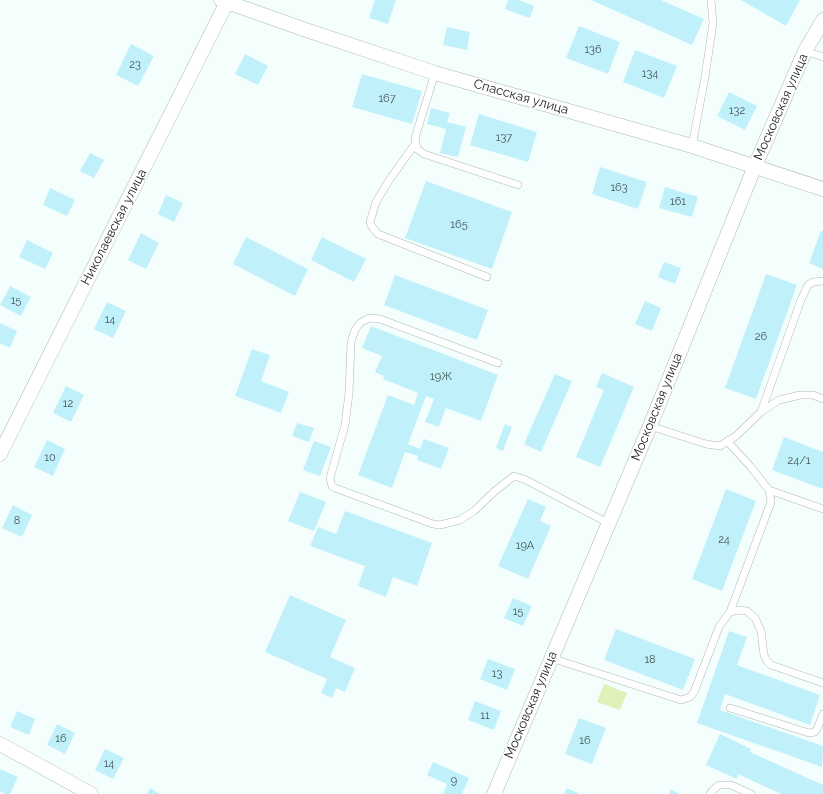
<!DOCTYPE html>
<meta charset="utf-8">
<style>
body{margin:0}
canvas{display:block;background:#f4fefc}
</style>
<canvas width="823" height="794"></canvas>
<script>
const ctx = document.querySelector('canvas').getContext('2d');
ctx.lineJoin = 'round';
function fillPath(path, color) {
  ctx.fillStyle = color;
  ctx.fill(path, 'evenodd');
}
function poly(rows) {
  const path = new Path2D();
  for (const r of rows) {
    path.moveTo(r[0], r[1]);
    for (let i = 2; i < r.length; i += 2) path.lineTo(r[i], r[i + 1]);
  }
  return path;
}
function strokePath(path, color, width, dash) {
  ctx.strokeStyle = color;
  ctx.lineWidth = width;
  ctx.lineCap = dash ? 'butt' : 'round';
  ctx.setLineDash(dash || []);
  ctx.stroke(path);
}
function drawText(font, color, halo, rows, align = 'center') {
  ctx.font = font + ' Raleway,sans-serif';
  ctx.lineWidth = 3;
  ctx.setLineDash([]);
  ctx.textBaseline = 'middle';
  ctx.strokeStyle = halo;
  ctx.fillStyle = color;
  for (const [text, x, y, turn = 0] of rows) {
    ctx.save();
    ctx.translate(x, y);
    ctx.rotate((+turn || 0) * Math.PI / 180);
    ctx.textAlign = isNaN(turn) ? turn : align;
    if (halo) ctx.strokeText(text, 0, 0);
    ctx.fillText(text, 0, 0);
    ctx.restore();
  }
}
fillPath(poly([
 [604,684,627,693,620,710,597,702]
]), '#ddf1b8');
fillPath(poly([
 [375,0,396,0,388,24,369,18],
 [508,0,519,0,534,6,530,18,505,9],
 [591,0,661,0,704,19,692,45],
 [741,0,800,0,786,26],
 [579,26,620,42,608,74,566,58],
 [447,27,470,32,467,50,443,45],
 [131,44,154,56,138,86,116,75],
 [635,50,677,66,664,98,623,82],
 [245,54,268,66,258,85,235,74],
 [362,74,422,91,412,124,352,107],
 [729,92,757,106,745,130,717,116],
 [431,108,450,113,447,122,466,127,458,157,440,153,446,129,427,124],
 [479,114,537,132,528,162,470,145],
 [90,153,104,160,94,178,80,171],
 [600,167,647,182,638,209,592,194],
 [426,181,512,212,492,269,405,238],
 [665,187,698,197,692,217,659,208],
 [50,188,75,200,67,216,43,205],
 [166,195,183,203,174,222,158,214],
 [821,231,823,231,823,269,809,263],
 [141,233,159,243,146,269,128,260],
 [246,237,308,269,295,296,233,264],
 [322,237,366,259,354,282,311,260],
 [27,240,53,253,45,269,19,257],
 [664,262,681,268,675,284,658,277],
 [766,274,797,285,756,399,725,388],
 [395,275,488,310,477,340,384,305],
 [10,286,31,297,21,316,0,305],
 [645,301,661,308,652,331,635,324],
 [107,302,126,311,113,338,94,329],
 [0,323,17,331,10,348,0,343],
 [371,326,498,375,481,421,446,408,439,427,425,422,434,399,426,396,408,444,420,449,424,439,449,448,441,469,417,460,418,456,405,452,392,488,358,475,388,395,414,405,418,393,383,379,384,376,375,372,382,356,362,348],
 [252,349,270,355,261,381,289,392,281,413,235,396],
 [602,373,634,387,600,467,576,457,604,390,596,387],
 [555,374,572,381,541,452,524,444],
 [66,386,84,395,71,422,53,413],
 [297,423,314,428,309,442,292,436],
 [505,424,512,427,503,451,496,448],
 [784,437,823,452,823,489,772,470],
 [47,440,65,449,53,476,34,467],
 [314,441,331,447,320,476,303,470],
 [726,489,756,501,722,591,692,579],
 [300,492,326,502,314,531,288,521],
 [528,499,546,507,540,521,551,526,528,579,498,566],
 [13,505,32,515,22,537,2,528],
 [345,511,432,543,417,586,393,577,386,597,358,586,365,566,310,546,318,527,336,534],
 [290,595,346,620,330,657,355,668,345,692,336,688,332,698,321,693,327,679,265,652],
 [513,598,532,606,523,626,504,618],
 [616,629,695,659,683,690,604,660],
 [729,631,747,637,737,665,820,695,810,725,725,694,720,710,823,746,822,767,697,723],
 [488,659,515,669,507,690,480,679],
 [475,701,501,711,494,730,468,720],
 [17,711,35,719,29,735,10,727],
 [579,718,606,728,592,764,565,754],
 [57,724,75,733,65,754,47,745],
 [720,734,751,749,750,752,823,785,823,794,781,794,738,774,737,779,706,765],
 [105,749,124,758,113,779,95,770],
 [433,762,469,778,462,794,443,794,447,784,427,775],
 [0,769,18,777,10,794,5,794,0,791],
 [150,788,160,794,147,794],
 [567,788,580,794,564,794],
 [671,789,679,794,669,794]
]), '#c0f1fb');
const service = poly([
 [805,51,823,57],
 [435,73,415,138,417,149,424,154,518,185],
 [415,144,388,182,376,202,370,222,372,227,378,234,487,277],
 [692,146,705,77,713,23,711,0],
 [498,363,380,319,369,318,360,323,355,330,351,342,349,393,345,425,330,478,332,486,335,488,433,524,440,525,460,520,474,511,495,491,514,476,526,480,608,523],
 [761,412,801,300,808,285,813,282,823,281],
 [650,426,706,444,720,446,736,436,761,412,779,400,800,395,813,395,823,399],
 [727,441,750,466,769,490,771,502,730,612],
 [769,490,823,509],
 [551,658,681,700,690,697,694,692,719,627,730,612,738,610,747,611,755,618,761,631,764,655,767,661,771,665,823,683],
 [730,708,809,733,815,732,818,727,823,714],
 [710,794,713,790,719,785,731,785,751,794]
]);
const minor = poly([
 [221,0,306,30,435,73,692,146,823,189],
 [0,454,228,0],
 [0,744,91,794],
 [494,794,650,426,755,166,805,51,823,20]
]);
strokePath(service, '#afb8b6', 8);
strokePath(minor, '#afb8b6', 15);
strokePath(service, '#fff', 7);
strokePath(minor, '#fff', 14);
drawText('11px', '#465557', null, [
 ["136",593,50],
 ["23",135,65],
 ["134",650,74],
 ["167",387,99],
 ["132",737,111],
 ["137",504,138],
 ["163",619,188],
 ["161",678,202],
 ["165",459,225],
 ["15",16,301],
 ["14",110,320],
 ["26",761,337],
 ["19Ж",441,377],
 ["12",68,404],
 ["10",50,458],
 ["24/1",799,461],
 ["8",17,521],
 ["24",724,540],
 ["19А",525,546],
 ["15",518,612],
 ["18",650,660],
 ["13",497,674],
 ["11",485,716],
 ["16",61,739],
 ["16",585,741],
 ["14",109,764],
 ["9",454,781]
]);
drawText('13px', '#1d2120', '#fff', [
 ["Спасская улица",521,97,16],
 ["Московская улица",781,107,-66],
 ["Николаевская улица",114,227,-63],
 ["Московская улица",657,407,-68],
 ["Московская улица",531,705,-67]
]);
</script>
